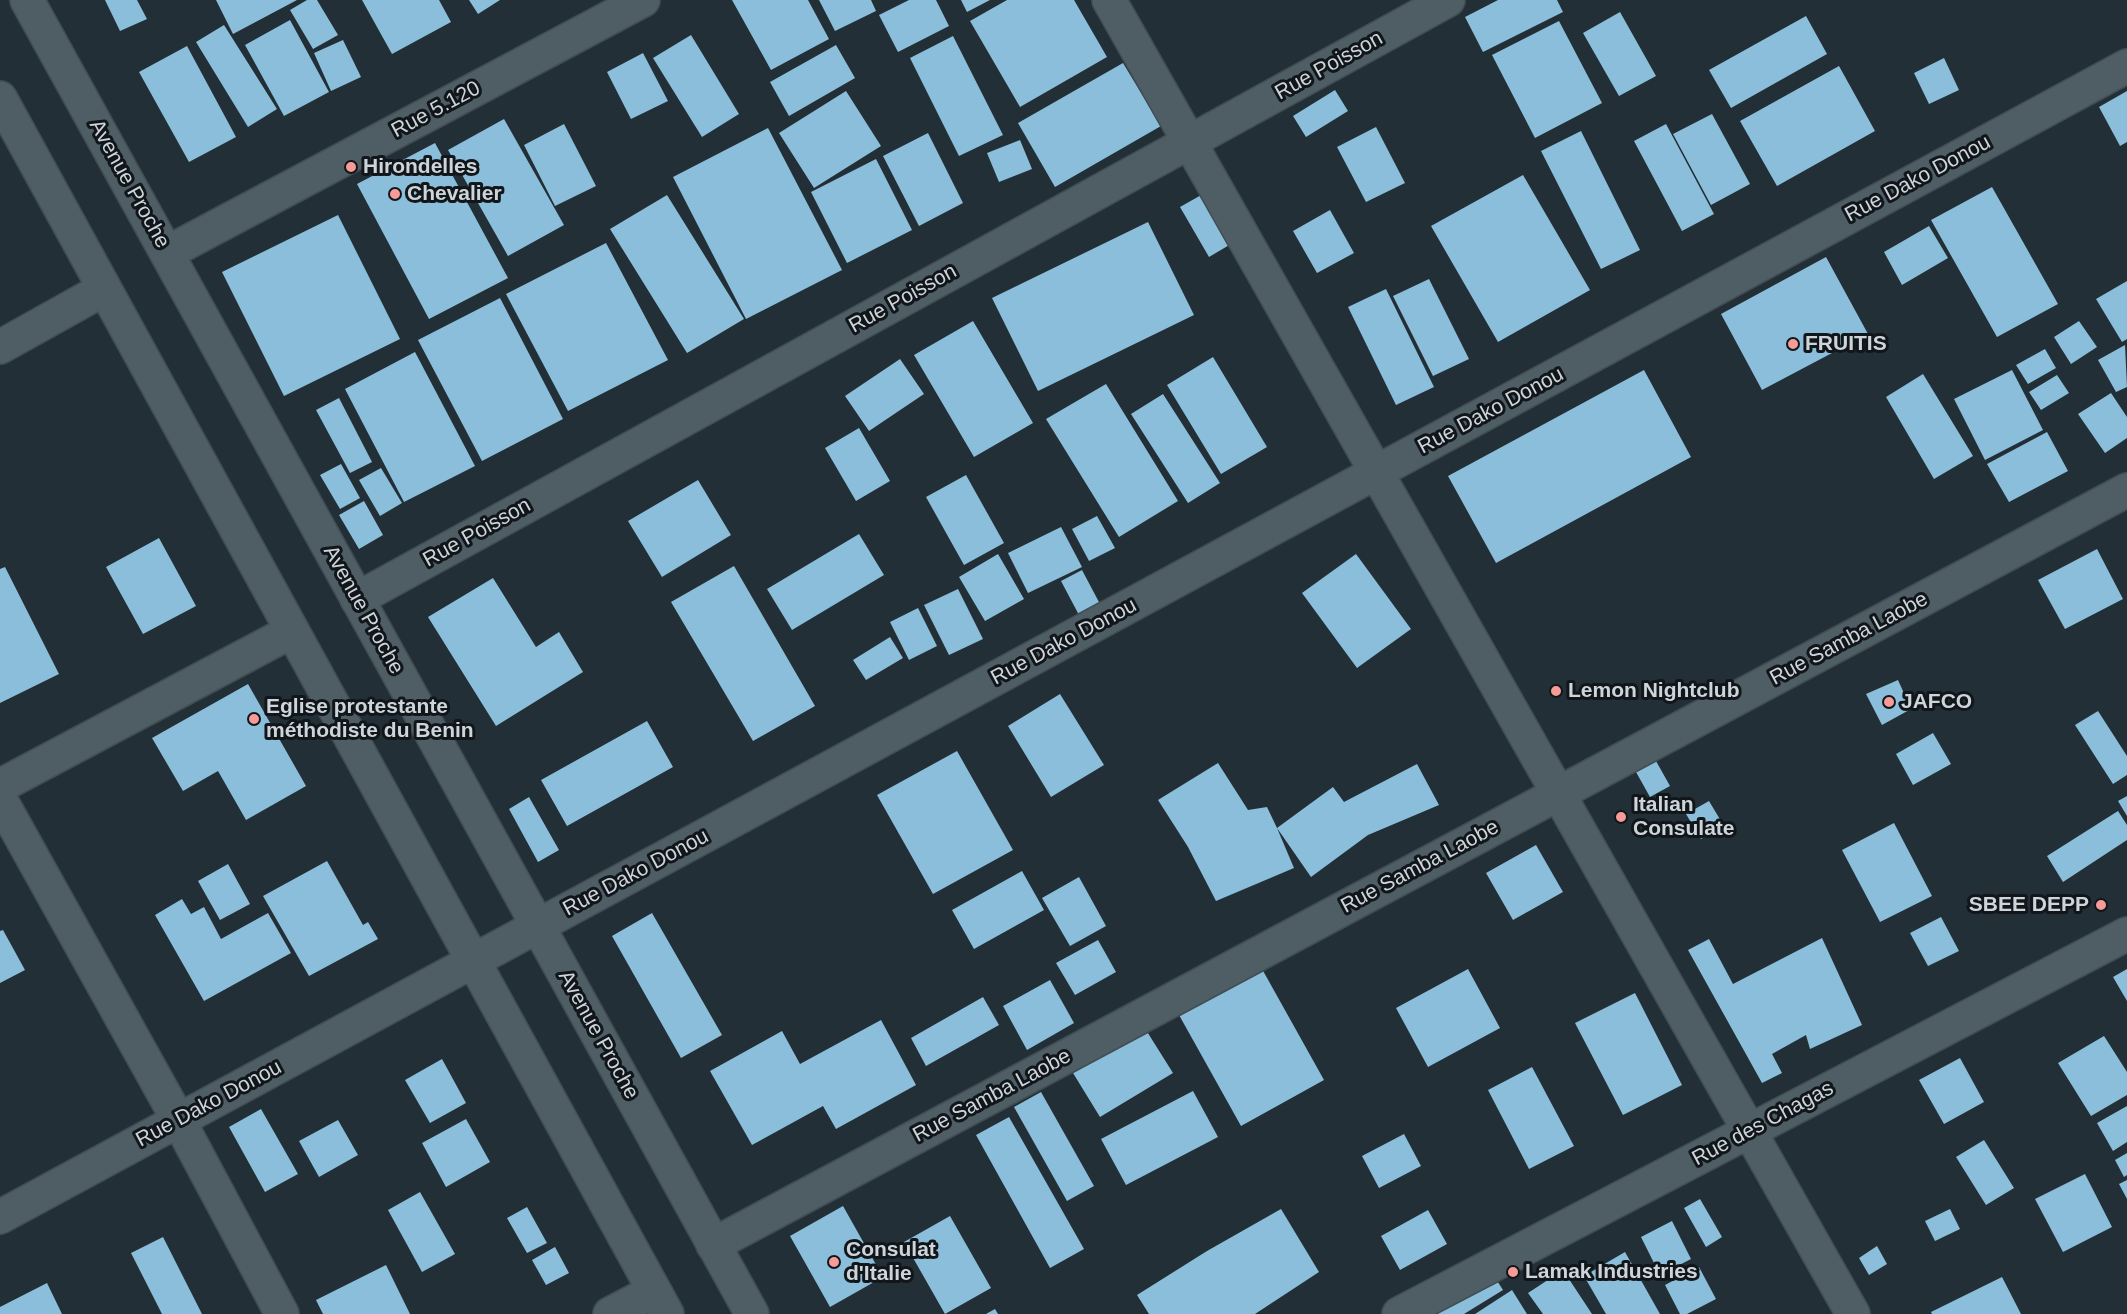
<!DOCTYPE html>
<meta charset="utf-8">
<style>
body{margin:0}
canvas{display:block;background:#232f36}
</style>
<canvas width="2127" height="1314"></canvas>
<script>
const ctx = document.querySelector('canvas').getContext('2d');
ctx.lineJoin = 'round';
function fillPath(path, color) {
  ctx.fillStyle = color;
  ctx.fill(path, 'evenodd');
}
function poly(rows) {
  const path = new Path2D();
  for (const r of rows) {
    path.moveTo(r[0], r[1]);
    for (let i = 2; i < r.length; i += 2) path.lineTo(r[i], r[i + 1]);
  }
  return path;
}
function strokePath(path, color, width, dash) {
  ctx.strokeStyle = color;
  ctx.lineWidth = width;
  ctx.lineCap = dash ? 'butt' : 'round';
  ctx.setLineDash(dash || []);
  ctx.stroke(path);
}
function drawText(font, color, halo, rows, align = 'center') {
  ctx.font = font + ' Helvetica,sans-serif';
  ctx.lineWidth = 6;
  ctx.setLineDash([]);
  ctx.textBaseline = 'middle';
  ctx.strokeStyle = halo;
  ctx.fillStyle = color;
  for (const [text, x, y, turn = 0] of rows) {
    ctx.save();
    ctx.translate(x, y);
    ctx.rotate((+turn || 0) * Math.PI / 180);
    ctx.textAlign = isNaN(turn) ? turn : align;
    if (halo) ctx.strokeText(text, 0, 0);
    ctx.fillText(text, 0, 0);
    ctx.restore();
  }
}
fillPath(poly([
 [105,0,137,0,147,19,120,31],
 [216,0,297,0,233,34],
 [307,0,317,0,338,35,313,49,290,10],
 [362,0,439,0,451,22,392,54],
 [469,0,500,0,478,14],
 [732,0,808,0,829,39,771,70],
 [819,0,871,0,876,11,835,31],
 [909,0,936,0,949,26,898,52,879,15],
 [961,0,990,0,967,12],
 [1007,0,1074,0,1107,57,1020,107,970,21],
 [1498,0,1557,0,1563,12,1483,52,1465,17],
 [1620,12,1656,76,1619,96,1583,33],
 [1806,16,1827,54,1731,108,1709,70],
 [290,20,329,92,284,116,245,45],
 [1559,21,1602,103,1535,138,1492,55],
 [224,25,277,109,248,127,196,42],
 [691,35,739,114,702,137,653,58],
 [953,36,1003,135,959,156,910,58],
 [343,40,361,77,331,91,314,53],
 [836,45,855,78,789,116,770,82],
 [187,46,236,137,189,162,139,72],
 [643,53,668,101,631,119,607,72],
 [1944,58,1959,90,1929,104,1914,73],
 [1123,63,1161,126,1055,187,1018,123],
 [1839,66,1875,131,1777,186,1740,121],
 [1335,90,1348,111,1306,137,1293,116],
 [846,91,881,146,814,188,779,133],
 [2127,91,2127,142,2120,146,2099,107],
 [1712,114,1750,184,1711,205,1673,134],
 [504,119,564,225,508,256,448,150],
 [564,124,596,186,555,206,524,145],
 [1666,124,1714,214,1682,231,1634,141],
 [1376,127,1405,183,1366,202,1337,147],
 [768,128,842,270,746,319,673,177],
 [1581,131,1640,250,1601,269,1541,151],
 [928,133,963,203,919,226,883,156],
 [1020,140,1032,169,999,182,987,153],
 [435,143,508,278,429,319,357,184],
 [876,159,912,230,847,263,811,192],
 [1523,175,1590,290,1498,342,1431,226],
 [1992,187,2058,304,1997,337,1931,220],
 [1203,194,1231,244,1209,257,1180,207],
 [667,195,744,319,687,353,610,229],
 [1330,210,1354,253,1317,273,1293,231],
 [338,215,400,339,284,396,222,272],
 [1148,222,1194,315,1038,391,992,298],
 [1929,226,1948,258,1902,285,1884,252],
 [606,243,668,360,568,411,506,294],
 [1826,257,1868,334,1762,390,1721,314],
 [1429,279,1469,359,1433,376,1393,296],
 [2127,281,2127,339,2122,342,2096,299],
 [1386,289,1434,387,1396,405,1348,307],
 [500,298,563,419,482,461,418,340],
 [973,321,1033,423,974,457,914,355],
 [2079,321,2097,347,2071,364,2054,337],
 [2125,345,2127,387,2116,392,2098,360],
 [2045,349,2056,368,2028,384,2016,365],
 [415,352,475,466,404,502,345,389],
 [1213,357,1267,447,1221,474,1167,385],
 [900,359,924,394,869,431,845,396],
 [1644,370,1691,457,1496,563,1448,476],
 [2012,370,2043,430,1985,460,1954,399],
 [1923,374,1973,456,1934,479,1886,397],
 [2057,375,2069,393,2041,410,2029,392],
 [1106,384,1178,501,1119,537,1046,419],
 [2111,393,2127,417,2127,438,2105,453,2078,414],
 [1163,394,1220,483,1188,503,1131,414],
 [339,398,372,462,350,473,316,410],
 [859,428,890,481,856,501,825,448],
 [2047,432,2068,471,2009,502,1987,464],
 [341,464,360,498,340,509,320,475],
 [381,468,402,503,380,516,359,480],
 [966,475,1004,543,964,565,926,497],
 [698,480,731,535,662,577,628,521],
 [364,501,383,535,359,549,339,515],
 [1097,516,1115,548,1089,561,1072,529],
 [1061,527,1082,567,1028,593,1008,553],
 [859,534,884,575,792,630,767,589],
 [159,538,196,606,143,634,106,567],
 [2097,549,2123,599,2065,629,2038,580],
 [998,554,1024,599,985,621,959,577],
 [1356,554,1411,629,1357,668,1302,593],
 [734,566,815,706,753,741,671,602],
 [5,567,59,674,0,703,0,569],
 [1082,570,1100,604,1079,615,1061,581],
 [493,578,536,647,559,632,583,672,496,726,428,617],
 [958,589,983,639,949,655,924,605],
 [918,608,937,646,909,660,890,622],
 [890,637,903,658,866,680,853,660],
 [1898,680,1911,709,1882,725,1866,694],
 [248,684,306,786,246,820,218,771,183,791,152,738],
 [1060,694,1104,765,1051,797,1008,726],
 [2098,711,2127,756,2127,775,2113,784,2075,725],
 [647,721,673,767,567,826,541,780],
 [1933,733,1951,764,1913,785,1896,754],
 [957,751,1013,850,933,894,877,795],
 [1656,761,1670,786,1650,797,1636,772],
 [1218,763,1248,810,1267,807,1277,828,1333,787,1344,802,1417,764,1439,805,1368,835,1311,877,1277,828,1294,868,1216,901,1188,847,1158,800],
 [2127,796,2127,816,2118,801],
 [529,797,559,850,538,862,509,809],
 [1709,801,1724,826,1701,839,1686,814],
 [2118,811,2127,825,2127,840,2063,882,2047,856],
 [1894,823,1932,896,1880,922,1842,850],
 [1536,845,1563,892,1513,920,1486,873],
 [327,861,363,925,368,922,378,939,309,976,263,896],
 [228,864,250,904,220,920,198,881],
 [1022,871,1044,910,974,949,952,910],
 [1079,877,1106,926,1070,946,1042,898],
 [182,899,191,914,204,907,221,939,268,913,291,953,204,1001,155,915],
 [652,913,722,1035,681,1058,612,936],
 [1941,917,1959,951,1928,966,1910,933],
 [3,930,25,970,0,983,0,931],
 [1822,938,1862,1025,1810,1049,1806,1035,1772,1054,1782,1073,1762,1083,1688,950,1709,939,1733,984],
 [1098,940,1116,972,1075,995,1056,963],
 [1257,960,1324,1080,1241,1126,1174,1006],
 [1468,969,1500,1028,1428,1067,1396,1008],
 [2127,969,2127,1001,2113,977],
 [1050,980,1074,1023,1027,1050,1003,1006],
 [1635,993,1682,1085,1623,1115,1575,1023],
 [983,997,999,1025,926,1066,911,1038],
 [881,1020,916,1085,836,1129,823,1106,752,1145,710,1071,782,1031,800,1064],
 [1146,1030,1173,1073,1100,1117,1073,1073],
 [2104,1036,2127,1072,2127,1095,2091,1116,2058,1063],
 [1960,1058,1984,1102,1944,1124,1919,1080],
 [442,1059,466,1103,430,1123,405,1080],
 [1532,1067,1574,1146,1529,1169,1488,1090],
 [1193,1091,1218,1137,1126,1185,1101,1139],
 [1041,1092,1094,1186,1067,1201,1014,1107],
 [2127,1106,2127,1142,2113,1151,2097,1123],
 [261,1109,298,1174,265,1192,229,1127],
 [1009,1117,1084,1249,1050,1268,976,1135],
 [466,1119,490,1162,446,1187,422,1143],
 [338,1120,358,1155,319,1177,299,1141],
 [1404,1134,1421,1166,1379,1188,1362,1156],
 [1984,1140,2014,1188,1986,1205,1956,1157],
 [2127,1153,2127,1175,2124,1177,2115,1160],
 [2085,1174,2112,1227,2063,1252,2035,1199],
 [2127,1180,2127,1199,2119,1184],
 [420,1192,455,1254,422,1272,388,1210],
 [1700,1199,1722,1237,1706,1247,1684,1208],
 [843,1206,883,1277,830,1307,790,1236],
 [527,1207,547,1243,527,1253,507,1218],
 [1281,1209,1319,1272,1255,1314,1149,1314,1137,1295,1207,1251],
 [1950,1209,1960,1229,1935,1241,1925,1221],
 [1428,1210,1447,1244,1400,1270,1381,1236],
 [950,1216,991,1288,945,1314,904,1242],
 [1672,1221,1691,1259,1660,1275,1641,1237],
 [163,1237,202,1314,162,1314,131,1253],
 [1877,1246,1887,1264,1869,1275,1859,1258],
 [555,1247,569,1273,546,1285,532,1260],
 [1625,1252,1660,1314,1606,1314,1584,1276],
 [386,1265,410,1314,323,1314,316,1300],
 [1487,1265,1503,1290,1464,1314,1435,1314,1427,1301],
 [1699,1267,1716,1299,1687,1314,1680,1314,1665,1285],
 [1563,1270,1592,1314,1543,1314,1528,1293],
 [2002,1277,2021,1314,1932,1314,1931,1312],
 [47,1283,62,1314,0,1314,0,1307],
 [1512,1290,1527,1314,1475,1314],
 [995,1309,998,1314,986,1314]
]), '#8abeda');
const minor = poly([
 [1109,0,1853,1314],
 [167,253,643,0],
 [0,347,104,289],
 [357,599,1448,0],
 [0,786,292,631],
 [0,799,179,1121,282,1314],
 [713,1245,2127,490],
 [610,1314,654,1291],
 [1399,1314,2127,934]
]);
const tertiary = poly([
 [27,0,752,1314],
 [0,98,667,1314],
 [0,1217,2127,66]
]);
strokePath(minor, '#414c53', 36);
strokePath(tertiary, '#414c53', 36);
strokePath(minor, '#4f5d65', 33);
strokePath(tertiary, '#4f5d65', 33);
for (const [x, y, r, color] of [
 [351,167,6,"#f59b98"],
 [395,194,6,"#f59b98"],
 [1793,344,6,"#f59b98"],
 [1556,691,6,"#f59b98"],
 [1889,702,6,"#f59b98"],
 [254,719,6,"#f59b98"],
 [1621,817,6,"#f59b98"],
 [2101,905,6,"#f59b98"],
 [834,1262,6,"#f59b98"],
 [1513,1272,6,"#f59b98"]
]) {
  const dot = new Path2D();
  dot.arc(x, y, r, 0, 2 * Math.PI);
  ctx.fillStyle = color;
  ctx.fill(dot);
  strokePath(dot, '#11161a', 2);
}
drawText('21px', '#cdd5da', '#11161a', [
 ["Rue Poisson",1329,66,-29],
 ["Rue 5.120",436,110,-28],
 ["Rue Dako Donou",1918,179,-28],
 ["Avenue Proche",129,184,61],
 ["Rue Poisson",903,299,-29],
 ["Rue Dako Donou",1491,411,-28],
 ["Rue Poisson",477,533,-29],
 ["Avenue Proche",363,610,61],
 ["Rue Samba Laobe",1849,639,-28],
 ["Rue Dako Donou",1064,642,-28],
 ["Rue Samba Laobe",1420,867,-28],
 ["Rue Dako Donou",636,873,-28],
 ["Avenue Proche",598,1035,61],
 ["Rue Samba Laobe",992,1096,-28],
 ["Rue Dako Donou",209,1104,-28],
 ["Rue des Chagas",1763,1124,-28]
]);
drawText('bold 21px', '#cdd5da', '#11161a', [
 ["Hirondelles",363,167],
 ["Chevalier",407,194],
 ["FRUITIS",1805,344],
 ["Lemon Nightclub",1568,691],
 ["JAFCO",1901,702],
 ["Eglise protestante",266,707],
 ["méthodiste du Benin",266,731],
 ["Italian",1633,805],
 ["Consulate",1633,829],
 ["SBEE DEPP",2089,905,"right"],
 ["Consulat",846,1250],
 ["d'Italie",846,1274],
 ["Lamak Industries",1525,1272]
], 'left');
</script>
